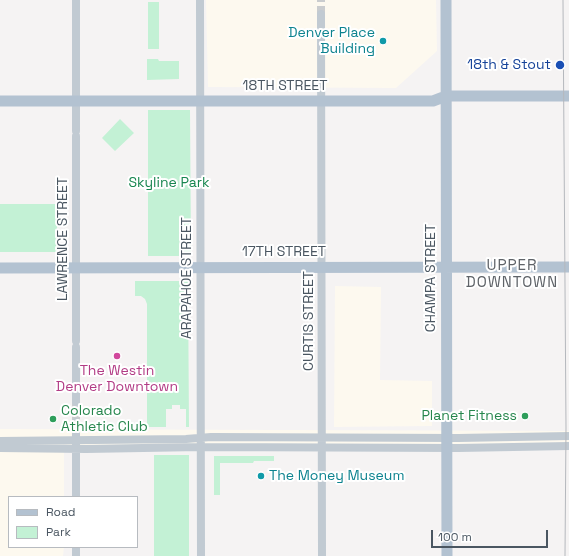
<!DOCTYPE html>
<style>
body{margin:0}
#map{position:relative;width:569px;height:556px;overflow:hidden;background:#f5f3f3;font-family:"Space Grotesk",sans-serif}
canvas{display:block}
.legend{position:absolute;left:8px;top:496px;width:130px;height:52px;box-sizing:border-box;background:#fff;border:1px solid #b7bbc0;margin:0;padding:5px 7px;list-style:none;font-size:12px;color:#4a5661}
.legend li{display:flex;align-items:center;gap:8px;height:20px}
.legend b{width:20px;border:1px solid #b7bbc0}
.scale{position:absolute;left:431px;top:530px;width:117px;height:18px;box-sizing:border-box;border:2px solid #4a5661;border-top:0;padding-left:5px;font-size:12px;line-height:14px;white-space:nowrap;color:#4a5661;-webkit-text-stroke:3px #fff;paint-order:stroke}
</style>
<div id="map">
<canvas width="569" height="556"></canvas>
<ul class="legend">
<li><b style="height:5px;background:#b3c2d1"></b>Road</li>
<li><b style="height:11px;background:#c3f1d5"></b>Park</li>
</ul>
<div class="scale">100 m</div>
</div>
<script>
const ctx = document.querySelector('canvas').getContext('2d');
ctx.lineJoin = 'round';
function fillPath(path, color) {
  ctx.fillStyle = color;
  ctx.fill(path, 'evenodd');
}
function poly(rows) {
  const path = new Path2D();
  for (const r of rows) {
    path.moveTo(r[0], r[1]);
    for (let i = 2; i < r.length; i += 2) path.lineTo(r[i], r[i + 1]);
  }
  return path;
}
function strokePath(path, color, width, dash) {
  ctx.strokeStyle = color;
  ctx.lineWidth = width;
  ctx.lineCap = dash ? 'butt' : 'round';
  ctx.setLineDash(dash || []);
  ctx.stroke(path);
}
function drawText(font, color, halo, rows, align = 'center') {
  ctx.font = font + ' "Space Grotesk",sans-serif';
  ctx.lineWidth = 4;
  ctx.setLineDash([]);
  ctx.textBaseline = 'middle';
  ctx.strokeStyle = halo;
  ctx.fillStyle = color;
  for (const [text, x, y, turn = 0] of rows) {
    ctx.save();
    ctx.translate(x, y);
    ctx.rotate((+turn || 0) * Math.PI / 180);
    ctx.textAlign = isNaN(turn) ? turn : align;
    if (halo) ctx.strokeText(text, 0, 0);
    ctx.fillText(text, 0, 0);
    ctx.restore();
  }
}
fillPath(poly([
 [206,0,436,0,437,51,396,88,208,87],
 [335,286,381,287,380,380,432,381,432,426,334,427],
 [0,429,569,431,569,450,64,451,64,497,9,497,9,547,64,547,63,556,0,556]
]), '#fdf9ef');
fillPath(poly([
 [148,2,159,2,159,49,148,49],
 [147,59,158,59,159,61,179,61,179,79,147,80],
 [148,110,190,110,191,256,148,256],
 [120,119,134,133,115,151,102,138],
 [0,204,57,204,57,252,0,252],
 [135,281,188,281,189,427,186,427,186,409,180,409,180,405,172,405,172,409,166,409,166,427,147,427,147,304,145,299,141,296,135,296],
 [154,455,189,455,189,556,154,556],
 [214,456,274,456,274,461,254,461,253,463,220,463,220,495,214,495]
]), '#c3f1d5');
strokePath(poly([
 [321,14,321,0],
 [76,422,76,402]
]), '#caccce', 8, [8, 4]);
strokePath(poly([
 [76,0,76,131],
 [200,0,201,556],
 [321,14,322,556],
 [76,341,76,136],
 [76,347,76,402],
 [0,441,186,439,211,437,458,438,569,436],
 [0,448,86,449,200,447,458,448,569,446],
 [76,497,76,422],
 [76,556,76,547]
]), '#c1cad2', 8);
strokePath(poly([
 [446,0,447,556],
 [0,101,433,101,446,96,569,96],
 [0,268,569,267]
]), '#b3c2d1', 11);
strokePath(poly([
 [563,0,566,428,565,556]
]), '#b5b8bd', 1);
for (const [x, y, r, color] of [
 [383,41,4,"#0f9aa8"],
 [560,65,5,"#1a4fb4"],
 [117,356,4,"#d1479c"],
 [525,416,4,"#2e9e5b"],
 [53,419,4,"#2e9e5b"],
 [261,476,4,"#0f9aa8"]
]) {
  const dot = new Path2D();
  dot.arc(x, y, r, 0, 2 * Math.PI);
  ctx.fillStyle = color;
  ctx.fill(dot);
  strokePath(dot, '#fff', 1.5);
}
drawText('14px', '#0d838f', '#fff', [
 ["Denver Place",375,33],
 ["Building",375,49],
 ["The Money Museum",269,476,"left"]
], 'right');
drawText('14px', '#164399', '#fff', [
 ["18th & Stout",551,65]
], 'right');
drawText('14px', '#4a5661', '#fff', [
 ["18TH STREET",285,86],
 ["LAWRENCE STREET",63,239,-90],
 ["17TH STREET",284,252],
 ["ARAPAHOE STREET",187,278,-90],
 ["CHAMPA STREET",431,278,-90],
 ["CURTIS STREET",309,321,-90]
]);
drawText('14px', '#17864f', '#fff', [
 ["Skyline Park",169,183]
]);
drawText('14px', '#b23c85', '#fff', [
 ["The Westin",117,371],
 ["Denver Downtown",117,387]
]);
drawText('14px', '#27864d', '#fff', [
 ["Colorado",61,411],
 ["Athletic Club",61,427],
 ["Planet Fitness",517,416,"right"]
], 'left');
ctx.letterSpacing = '1px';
drawText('15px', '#5f6368', '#fff', [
 ["UPPER",512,266],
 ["DOWNTOWN",512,283]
]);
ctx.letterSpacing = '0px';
</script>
